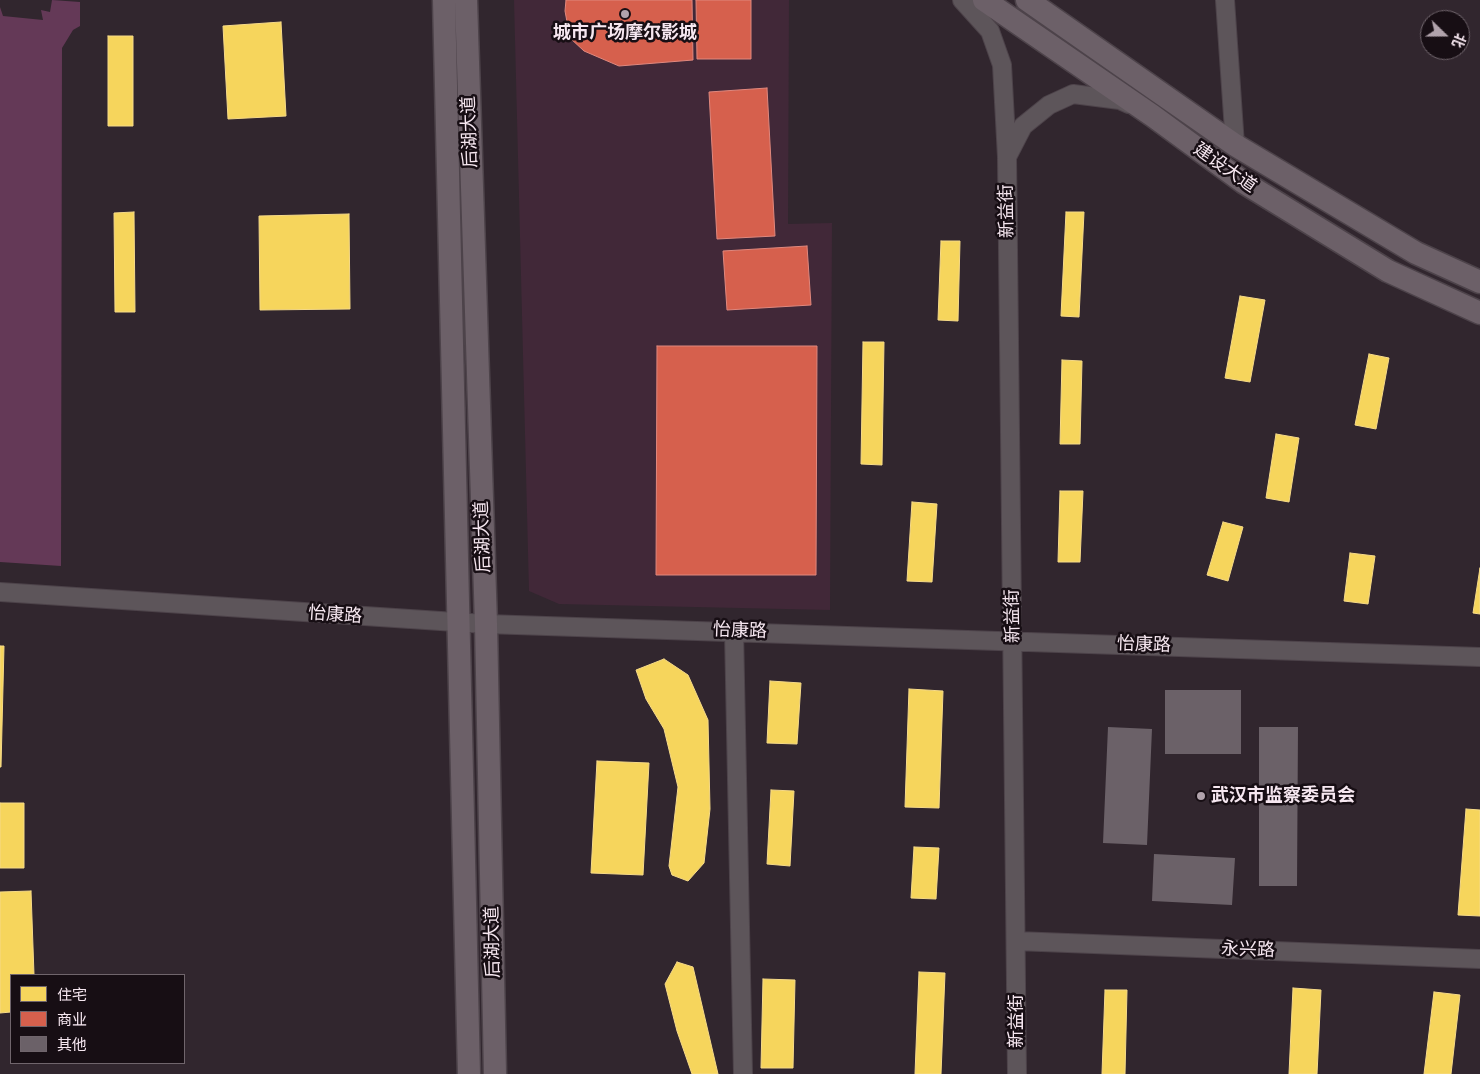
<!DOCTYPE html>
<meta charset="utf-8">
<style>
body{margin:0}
#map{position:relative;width:1480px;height:1074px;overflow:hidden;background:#31262e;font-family:"Fira Sans Condensed","Noto Sans SC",sans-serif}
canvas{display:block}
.legend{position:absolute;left:10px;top:974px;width:175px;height:90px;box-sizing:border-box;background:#170e14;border:1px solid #70656c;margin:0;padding:6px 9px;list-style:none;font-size:15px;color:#f6e7f0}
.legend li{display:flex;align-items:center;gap:10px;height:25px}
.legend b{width:25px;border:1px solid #70656c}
.north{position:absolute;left:1420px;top:10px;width:50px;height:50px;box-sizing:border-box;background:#170e14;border:1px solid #70656c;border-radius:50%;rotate:112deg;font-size:14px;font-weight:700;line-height:20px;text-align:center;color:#f6e7f0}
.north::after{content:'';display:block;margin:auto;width:18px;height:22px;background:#b1a3ac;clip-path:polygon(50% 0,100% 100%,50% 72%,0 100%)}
</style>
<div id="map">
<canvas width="1480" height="1074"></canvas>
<ul class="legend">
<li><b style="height:14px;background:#f6d55c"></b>住宅</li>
<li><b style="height:14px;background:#d6604d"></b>商业</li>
<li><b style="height:14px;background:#6b6168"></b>其他</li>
</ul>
<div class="north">北</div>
</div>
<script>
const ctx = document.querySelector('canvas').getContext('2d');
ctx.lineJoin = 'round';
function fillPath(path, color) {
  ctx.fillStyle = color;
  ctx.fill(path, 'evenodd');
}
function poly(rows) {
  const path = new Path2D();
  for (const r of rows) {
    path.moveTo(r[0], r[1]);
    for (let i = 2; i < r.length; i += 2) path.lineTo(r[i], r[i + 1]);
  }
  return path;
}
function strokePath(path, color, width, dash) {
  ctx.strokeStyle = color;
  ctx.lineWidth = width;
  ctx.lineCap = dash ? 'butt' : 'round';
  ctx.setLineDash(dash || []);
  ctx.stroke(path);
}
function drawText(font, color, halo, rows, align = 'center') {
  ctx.font = font + ' "Fira Sans Condensed","Noto Sans SC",sans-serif';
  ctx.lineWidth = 5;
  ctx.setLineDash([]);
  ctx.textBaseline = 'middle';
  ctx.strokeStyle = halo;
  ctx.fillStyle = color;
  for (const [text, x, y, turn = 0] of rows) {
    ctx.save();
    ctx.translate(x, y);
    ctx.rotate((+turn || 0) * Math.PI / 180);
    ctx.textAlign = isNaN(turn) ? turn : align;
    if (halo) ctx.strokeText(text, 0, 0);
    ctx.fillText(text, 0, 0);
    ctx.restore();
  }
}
fillPath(poly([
 [514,0,789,0,788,224,832,223,830,610,559,604,529,591]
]), '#412838');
fillPath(poly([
 [52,0,80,2,80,26,73,30,62,48,61,566,0,562,0,7,3,16,43,20,41,10,50,12]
]), '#643957');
const homes = poly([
 [281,22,286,116,228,119,223,26,281,22],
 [108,36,133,36,133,126,108,126,108,36],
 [134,212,135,312,115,312,114,213,134,212],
 [1066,212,1084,212,1079,317,1061,316,1066,212],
 [349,214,350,309,260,310,259,216,349,214],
 [941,241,960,241,958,321,938,320,941,241],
 [1240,296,1265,300,1250,382,1225,378,1240,296],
 [863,342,884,342,882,465,861,464,863,342],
 [1369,354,1389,358,1376,429,1355,425,1369,354],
 [1062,360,1082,361,1080,444,1060,444,1062,360],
 [1276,434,1299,438,1289,502,1266,498,1276,434],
 [1060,491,1083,491,1080,562,1058,562,1060,491],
 [912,502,937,504,932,582,907,581,912,502],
 [1223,522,1243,527,1228,581,1207,575,1223,522],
 [1350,553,1375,556,1368,604,1344,601,1350,553],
 [1480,568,1480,614,1473,613,1480,568],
 [0,646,4,646,1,767,0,767,0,646],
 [664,659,688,675,708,720,710,809,704,863,688,881,672,875,669,866,678,787,664,729,646,699,636,670,664,659],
 [770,681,801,683,797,744,767,743,770,681],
 [909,689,943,691,939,808,905,807,909,689],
 [597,761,649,763,643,875,591,873,597,761],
 [771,790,794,791,790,866,767,864,771,790],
 [0,803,24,803,24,868,0,868,0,803],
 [1466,809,1480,810,1480,916,1458,915,1466,809],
 [914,847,939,848,936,899,911,898,914,847],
 [31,891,34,975,11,975,11,1012,0,1013,0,892,31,891],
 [677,962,693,967,718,1074,692,1074,677,1031,665,984,677,962],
 [919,972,945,973,941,1074,915,1074,919,972],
 [763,979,795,980,793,1068,761,1068,763,979],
 [1293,988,1321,990,1317,1074,1289,1074,1293,988],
 [1105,990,1127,990,1125,1074,1102,1074,1105,990],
 [1434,992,1460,995,1451,1074,1424,1074,1434,992]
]);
fillPath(homes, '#f6d55c');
strokePath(homes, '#f6da88', 1);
const shops = poly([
 [566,0,692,0,693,60,619,66,584,51,570,38,565,11,566,0],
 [696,0,751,0,751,59,697,59,696,0],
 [767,88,775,236,717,239,709,92,767,88],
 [807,246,811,305,727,310,723,251,807,246],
 [657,346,817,346,816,575,656,575,657,346]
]);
fillPath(shops, '#d6604d');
strokePath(shops, '#e0887e', 1);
fillPath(poly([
 [1165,690,1241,690,1241,754,1165,754],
 [1108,727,1152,729,1147,845,1103,843],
 [1259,727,1298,727,1297,886,1259,886],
 [1154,854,1235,858,1232,905,1152,901]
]), '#6b6168');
const minor = poly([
 [962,0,990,31,1002,65,1007,157,1023,126,1049,105,1073,94,1120,100,1129,104],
 [1225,0,1235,145],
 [1007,157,1017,1074],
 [0,592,486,624,1480,657],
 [734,631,743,1074],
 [1016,941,1480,959]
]);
const major = poly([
 [444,0,469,1074],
 [466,0,486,624,495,1074],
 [984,0,1153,116,1243,182,1388,271,1480,313],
 [1027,0,1235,145,1416,253,1480,282]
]);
strokePath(minor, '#4d434a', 20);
strokePath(major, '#4d434a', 25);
strokePath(minor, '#5d555a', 18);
strokePath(major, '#6c6068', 22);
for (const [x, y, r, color] of [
 [625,14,5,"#b1a3ac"],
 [1201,796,5,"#b1a3ac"]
]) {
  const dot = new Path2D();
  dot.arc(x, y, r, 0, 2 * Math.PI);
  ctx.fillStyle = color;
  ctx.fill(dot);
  strokePath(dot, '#170e14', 2);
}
drawText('bold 18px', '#f6e7f0', '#170e14', [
 ["城市广场摩尔影城",625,33],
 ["武汉市监察委员会",1211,796,"left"]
]);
drawText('18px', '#f6e7f0', '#170e14', [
 ["后湖大道",470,132,-92],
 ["建设大道",1225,168,35],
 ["新益街",1007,211,-91],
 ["后湖大道",483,537,-92],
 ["怡康路",335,615,4],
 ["新益街",1013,616,-91],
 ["怡康路",740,631,2],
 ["怡康路",1144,645,2],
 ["后湖大道",493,942,-91],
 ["永兴路",1248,950,2],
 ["新益街",1017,1021,-90]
]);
</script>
